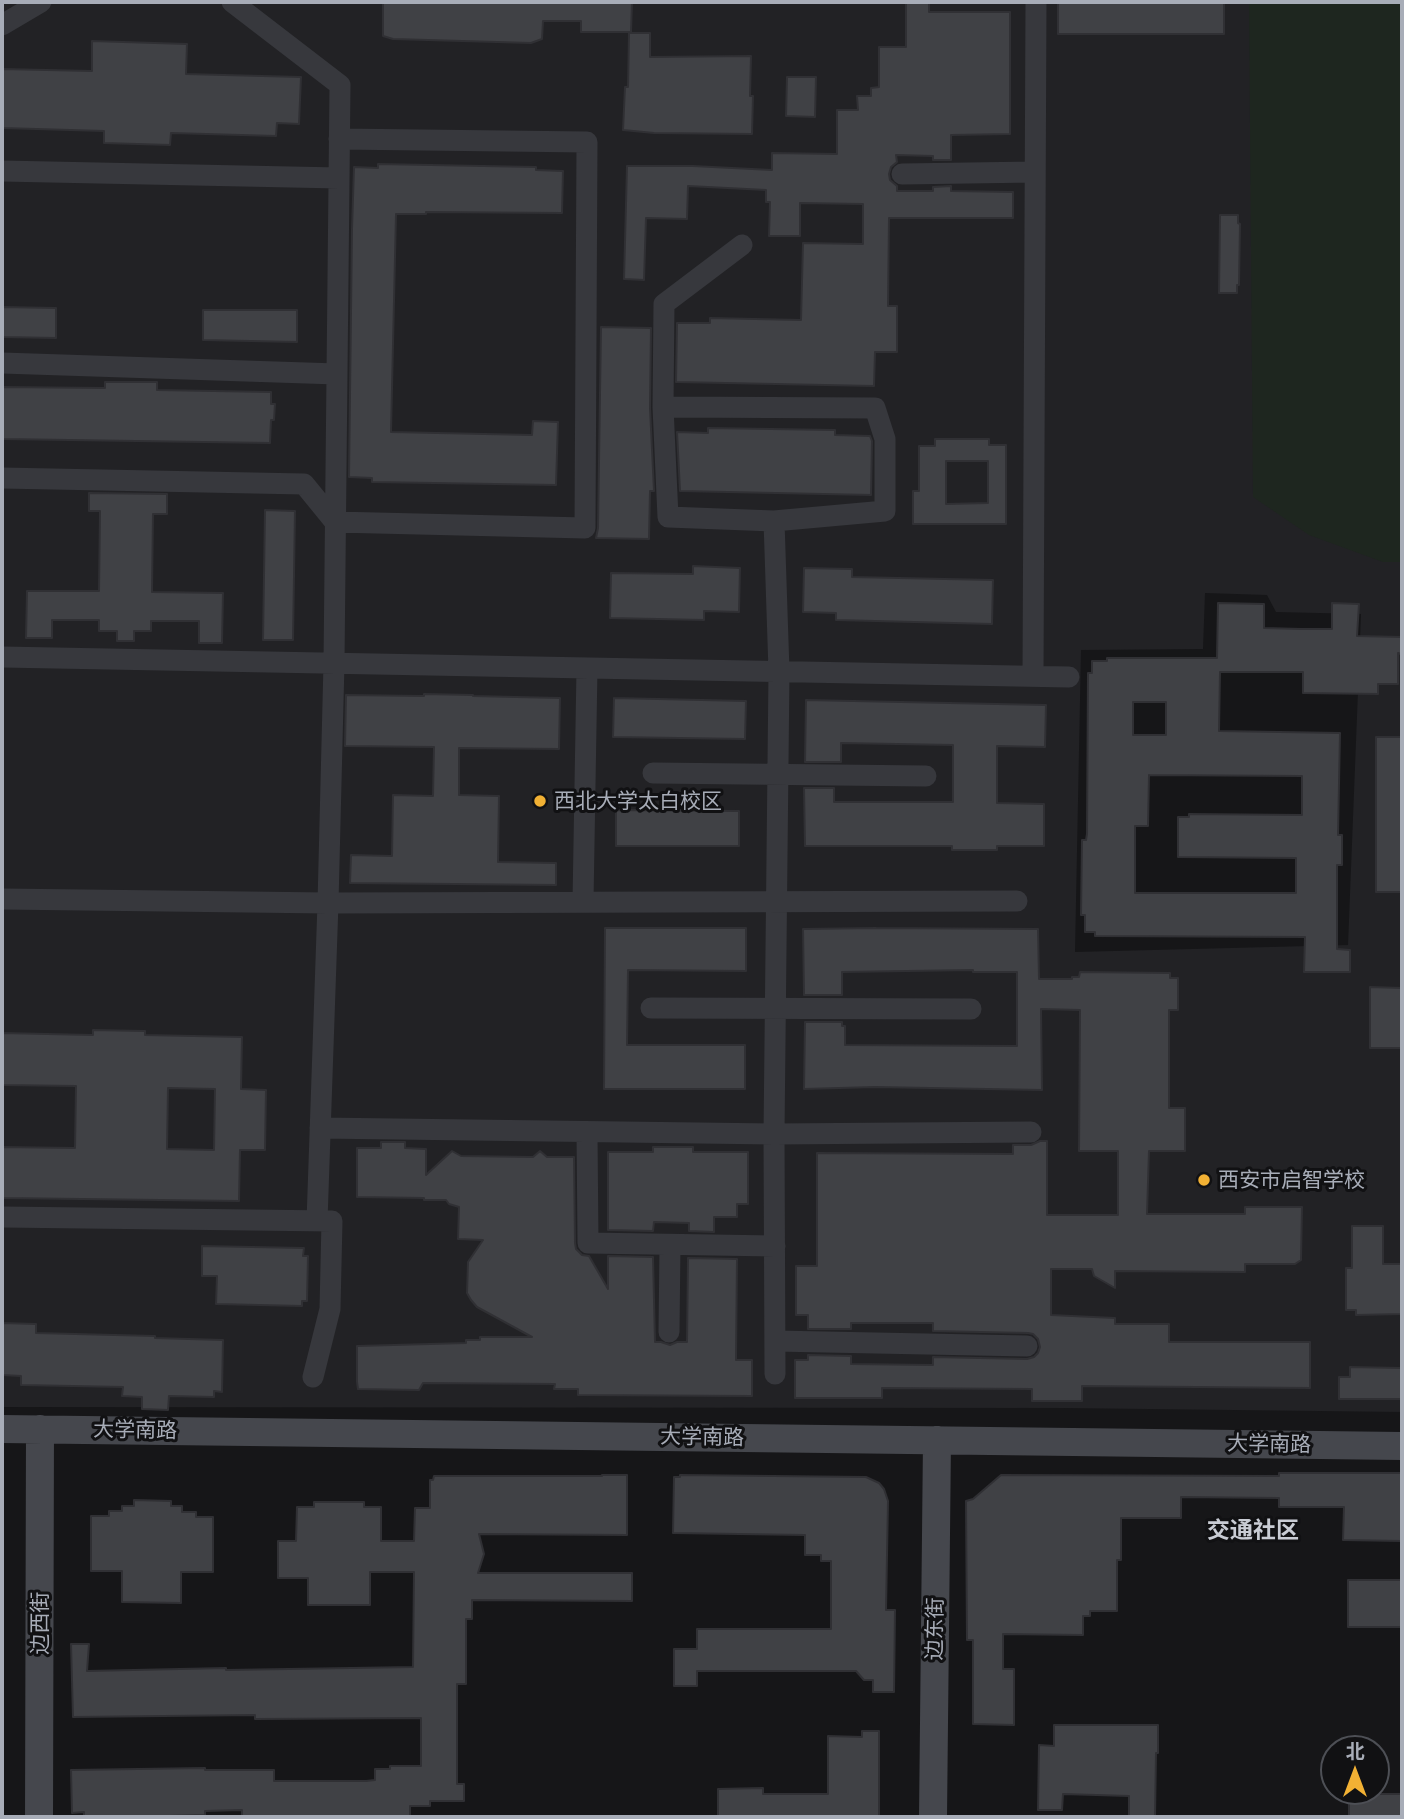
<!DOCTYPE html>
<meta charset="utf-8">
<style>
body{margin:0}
#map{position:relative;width:1404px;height:1819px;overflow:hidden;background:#161618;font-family:Lato,"Noto Sans SC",sans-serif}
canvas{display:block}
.frame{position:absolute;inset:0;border:4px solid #a8adb8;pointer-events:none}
.north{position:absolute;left:1320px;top:1735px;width:70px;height:70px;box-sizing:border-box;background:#111113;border:2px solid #4d4f55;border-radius:50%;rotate:0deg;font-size:19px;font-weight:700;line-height:28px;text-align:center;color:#a8adb8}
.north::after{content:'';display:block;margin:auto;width:24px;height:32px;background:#f2b134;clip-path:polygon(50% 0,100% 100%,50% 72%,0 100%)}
</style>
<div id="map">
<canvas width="1404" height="1819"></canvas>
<div class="frame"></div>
<div class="north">北</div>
</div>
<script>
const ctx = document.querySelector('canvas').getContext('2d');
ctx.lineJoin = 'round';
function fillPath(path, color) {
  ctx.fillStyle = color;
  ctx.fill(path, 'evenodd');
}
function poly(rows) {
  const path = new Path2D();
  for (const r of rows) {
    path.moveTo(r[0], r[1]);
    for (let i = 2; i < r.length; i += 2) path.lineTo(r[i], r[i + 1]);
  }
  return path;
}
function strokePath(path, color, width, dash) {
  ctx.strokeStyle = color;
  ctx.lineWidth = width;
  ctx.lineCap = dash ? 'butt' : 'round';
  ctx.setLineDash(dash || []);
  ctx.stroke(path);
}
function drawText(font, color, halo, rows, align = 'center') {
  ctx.font = font + ' Lato,"Noto Sans SC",sans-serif';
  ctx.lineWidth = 6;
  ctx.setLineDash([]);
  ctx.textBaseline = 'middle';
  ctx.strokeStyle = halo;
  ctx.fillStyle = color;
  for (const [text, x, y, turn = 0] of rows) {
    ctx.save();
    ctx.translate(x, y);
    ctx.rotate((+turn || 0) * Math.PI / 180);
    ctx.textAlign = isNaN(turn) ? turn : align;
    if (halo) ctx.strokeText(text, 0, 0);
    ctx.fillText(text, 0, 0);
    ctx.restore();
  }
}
fillPath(poly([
 [2,2,1402,2,1402,1412,1063,1408,2,1407],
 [1205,593,1267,595,1276,612,1361,614,1348,945,1075,952,1081,650,1203,649]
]), '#222225');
fillPath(poly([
 [1253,2,1402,2,1402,562,1383,562,1309,535,1253,497,1249,3]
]), '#1e261f');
const building = poly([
 [383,2,632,2,631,32,581,32,581,21,543,21,542,39,531,43,393,39,383,36,383,2],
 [906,2,929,2,929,12,1010,12,1010,134,951,135,951,160,933,160,933,156,896,155,897,162,891,167,889,174,890,180,897,186,897,191,933,191,933,187,951,186,951,191,1013,192,1013,218,889,218,888,306,897,306,897,352,875,352,874,386,676,382,677,323,710,323,710,318,801,320,803,243,863,244,863,204,800,203,800,236,769,236,770,202,766,202,766,190,688,186,687,219,646,218,644,280,624,279,627,166,693,166,772,170,772,153,837,154,837,110,858,110,857,96,871,96,871,88,879,87,879,47,906,47,906,2],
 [1058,2,1224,2,1224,34,1058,34,1058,2],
 [629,33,650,33,650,57,751,56,750,96,753,96,752,134,654,133,623,130,625,87,628,87,629,33],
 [92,41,187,44,186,74,301,77,299,124,277,123,276,136,171,133,170,145,104,143,104,131,2,128,2,69,92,71,92,41],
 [787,77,816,77,815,117,786,116,787,77],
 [378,164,536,167,536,170,563,171,562,213,426,212,426,214,396,214,391,432,532,435,533,421,558,422,556,485,372,482,372,478,349,477,352,229,354,167,378,168,378,164],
 [1220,215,1238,215,1238,223,1240,224,1239,285,1237,285,1237,293,1219,293,1220,215],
 [2,307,56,308,56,338,2,337,2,307],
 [203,310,297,310,297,342,203,340,203,310],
 [601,327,651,328,650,408,654,491,650,491,649,539,596,538,598,528,601,327],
 [105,382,157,382,157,390,271,392,271,404,275,404,274,420,271,420,270,443,2,439,2,387,105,388,105,382],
 [708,428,835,430,835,435,870,436,872,441,871,495,680,491,677,432,708,433,708,428],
 [935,439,989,439,989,445,1006,445,1006,524,913,524,913,491,919,491,919,446,935,446,935,439],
 [946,461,988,461,988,503,946,504,946,461],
 [89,493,167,494,167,514,153,514,152,592,223,593,222,643,199,643,199,621,151,621,151,631,134,631,134,641,117,641,117,631,99,631,99,620,52,620,52,638,26,638,27,591,99,591,100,511,89,511,89,493],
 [265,510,295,511,293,640,263,640,265,510],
 [693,566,740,568,739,612,704,611,704,620,610,618,611,573,693,574,693,566],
 [804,568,852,569,852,577,993,580,992,624,836,620,836,613,803,612,804,568],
 [1218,603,1264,604,1264,628,1301,629,1332,629,1332,603,1359,604,1357,636,1402,637,1402,654,1398,653,1398,684,1378,684,1378,694,1303,693,1303,672,1220,672,1219,731,1340,733,1338,835,1342,835,1342,865,1337,865,1337,949,1350,950,1350,972,1304,972,1305,937,1095,936,1095,932,1085,932,1085,915,1081,915,1082,840,1086,840,1087,834,1088,673,1092,673,1092,661,1107,661,1107,658,1217,658,1218,603],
 [1133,702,1166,702,1166,735,1133,735,1133,702],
 [1149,775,1302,776,1302,815,1189,814,1189,817,1178,817,1178,857,1296,858,1296,893,1135,893,1135,826,1148,826,1149,775],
 [424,694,473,695,473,696,560,698,559,749,459,748,459,795,499,796,498,862,556,863,556,885,350,883,351,855,392,856,393,795,433,796,434,747,345,746,346,695,424,696,424,694],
 [614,698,746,701,745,739,613,737,614,698],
 [806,700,1046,705,1045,747,997,746,997,803,1044,804,1044,846,997,846,997,850,952,850,952,846,805,846,804,788,834,788,834,802,953,802,953,745,841,743,841,762,805,762,806,700],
 [1376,737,1402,737,1402,892,1376,892,1376,737],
 [616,810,739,811,739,846,616,846,616,810],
 [605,928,746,928,746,971,628,970,627,1045,745,1045,745,1089,604,1089,605,928],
 [876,928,1038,929,1039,979,1072,979,1072,977,1079,977,1080,972,1170,973,1170,978,1178,978,1178,1010,1169,1010,1169,1108,1185,1108,1185,1151,1149,1151,1147,1214,1245,1214,1245,1207,1302,1207,1301,1260,1295,1264,1245,1264,1245,1272,1115,1271,1115,1288,1094,1276,1092,1269,1051,1269,1051,1315,1115,1318,1115,1324,1169,1324,1169,1342,1310,1342,1310,1388,1082,1386,1082,1401,1032,1401,1032,1389,882,1388,882,1398,795,1398,795,1360,808,1360,808,1355,851,1356,851,1364,933,1365,933,1357,1027,1359,1034,1357,1038,1353,1040,1347,1038,1339,1033,1334,1028,1333,933,1331,933,1323,851,1323,851,1329,808,1329,808,1315,796,1315,796,1266,817,1266,817,1153,1013,1154,1013,1145,1031,1145,1040,1141,1047,1141,1047,1215,1118,1215,1118,1151,1079,1151,1080,1010,1041,1009,1042,1090,875,1087,804,1089,805,1022,842,1022,842,1026,845,1026,845,1045,1017,1046,1017,972,973,972,973,970,842,972,842,995,804,995,803,929,876,928],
 [1370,987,1402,988,1402,1048,1370,1048,1370,987],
 [93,1030,145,1031,145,1035,242,1037,241,1089,266,1090,265,1150,240,1150,239,1201,2,1198,2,1147,75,1148,76,1086,2,1085,2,1033,93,1035,93,1030],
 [168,1088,215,1089,214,1150,167,1149,168,1088],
 [381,1142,405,1142,405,1148,426,1149,426,1175,452,1151,461,1156,533,1157,540,1151,547,1157,574,1157,575,1243,576,1249,582,1255,589,1256,608,1289,608,1256,653,1257,655,1342,661,1342,670,1345,677,1342,687,1342,688,1258,737,1259,736,1360,752,1360,752,1396,578,1395,578,1389,554,1389,555,1384,423,1383,419,1390,358,1389,357,1382,357,1346,466,1343,466,1340,480,1340,480,1337,532,1337,477,1307,471,1300,467,1293,468,1262,483,1240,458,1239,459,1207,449,1204,446,1200,424,1200,424,1198,357,1197,357,1148,381,1148,381,1142],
 [653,1147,693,1147,693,1152,748,1152,748,1204,737,1204,737,1217,714,1217,714,1232,689,1231,689,1223,654,1222,653,1231,608,1230,608,1152,653,1152,653,1147],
 [1352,1226,1383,1226,1383,1264,1402,1264,1402,1314,1356,1315,1356,1310,1346,1310,1346,1268,1352,1268,1352,1226],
 [202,1246,304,1248,303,1256,308,1256,307,1301,302,1301,302,1306,216,1304,217,1276,202,1276,202,1246],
 [2,1323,36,1324,36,1333,155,1336,155,1338,223,1340,222,1392,214,1391,214,1397,169,1396,168,1410,142,1409,142,1397,122,1396,123,1387,21,1385,21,1376,2,1375,2,1323],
 [1350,1367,1402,1368,1402,1399,1339,1399,1339,1377,1350,1377,1350,1367],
 [1279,1473,1402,1473,1402,1541,1343,1540,1344,1507,1279,1507,1279,1498,1181,1497,1181,1518,1121,1518,1121,1560,1117,1560,1117,1611,1090,1611,1090,1616,1083,1616,1083,1635,1003,1634,1003,1669,1014,1669,1014,1725,973,1724,973,1640,967,1640,966,1501,973,1499,1001,1475,1279,1476,1279,1473],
 [602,1475,627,1475,627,1535,479,1534,484,1554,478,1573,632,1573,632,1601,472,1600,472,1619,466,1619,466,1684,457,1684,457,1784,464,1784,464,1801,430,1801,430,1806,410,1806,410,1817,242,1817,242,1810,205,1811,205,1815,133,1817,84,1817,84,1812,72,1813,71,1770,205,1768,205,1770,274,1770,274,1781,366,1781,375,1780,375,1769,390,1769,390,1766,421,1766,421,1718,255,1719,255,1715,73,1717,71,1644,89,1644,87,1671,226,1668,226,1670,413,1667,414,1572,370,1572,370,1605,308,1605,308,1578,278,1578,278,1541,296,1541,297,1507,314,1507,314,1502,364,1502,364,1507,381,1507,381,1541,414,1541,415,1508,430,1508,430,1480,433,1480,434,1476,602,1476,602,1475],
 [680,1475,866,1477,879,1483,884,1489,888,1501,886,1610,895,1610,894,1692,873,1692,873,1680,864,1680,856,1671,697,1671,697,1686,674,1686,674,1649,697,1649,697,1629,831,1629,831,1561,821,1561,821,1555,805,1555,805,1535,673,1533,674,1477,680,1477,680,1475],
 [134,1500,171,1501,171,1506,182,1506,182,1512,196,1512,196,1517,213,1517,213,1572,181,1572,181,1603,122,1602,122,1571,91,1571,91,1516,109,1516,109,1511,122,1511,122,1506,134,1506,134,1500],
 [1348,1580,1402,1580,1402,1627,1348,1627,1348,1580],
 [1054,1725,1158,1725,1158,1753,1156,1753,1155,1817,1129,1817,1129,1796,1063,1794,1062,1810,1038,1810,1039,1745,1054,1746,1054,1725],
 [862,1731,879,1731,879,1817,718,1817,718,1789,763,1788,763,1794,828,1794,828,1736,862,1737,862,1731],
 [1349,1794,1402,1794,1402,1817,1349,1817,1349,1794]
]);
fillPath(building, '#404145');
strokePath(building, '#303034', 2);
strokePath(poly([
 [2,25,41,2],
 [2,171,339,178],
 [902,174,1035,172],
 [2,363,337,374],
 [663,407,875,408,885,439,885,511,774,521],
 [2,478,304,484,335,522,585,528,587,142,339,139],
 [2,657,1069,677],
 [1033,676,1036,2],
 [653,773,926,776],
 [2,899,328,903,334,663,340,85,232,2],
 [583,902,587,668],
 [651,1008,971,1009],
 [320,1128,774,1134,779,671,774,521,668,517,663,407,664,304,742,245],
 [587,1132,588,1243,775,1246],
 [2,1217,332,1221,330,1309,313,1377],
 [317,1221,328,903,1017,901],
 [669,1332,670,1245],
 [775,1341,1027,1346],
 [775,1374,774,1134,1031,1132]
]), '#37383d', 21);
strokePath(poly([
 [2,1429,1402,1446],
 [39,1817,40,1429],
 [933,1817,937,1440]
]), '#45474d', 28);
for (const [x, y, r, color] of [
 [540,801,7,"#f2b134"],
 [1204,1180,7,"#f2b134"]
]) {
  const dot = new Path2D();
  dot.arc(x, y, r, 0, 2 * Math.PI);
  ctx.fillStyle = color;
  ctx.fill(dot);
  strokePath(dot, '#111113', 2.5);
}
drawText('21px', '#a8adb8', '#111113', [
 ["西北大学太白校区",554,801],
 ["西安市启智学校",1218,1180]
], 'left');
drawText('21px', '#a8adb8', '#111113', [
 ["大学南路",135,1430,1],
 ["大学南路",702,1437,1],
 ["大学南路",1269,1444,1],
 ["边西街",40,1623,-90],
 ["边东街",935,1629,-89]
]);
drawText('bold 23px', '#c9ccd4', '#111113', [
 ["交通社区",1253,1531]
]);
</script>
